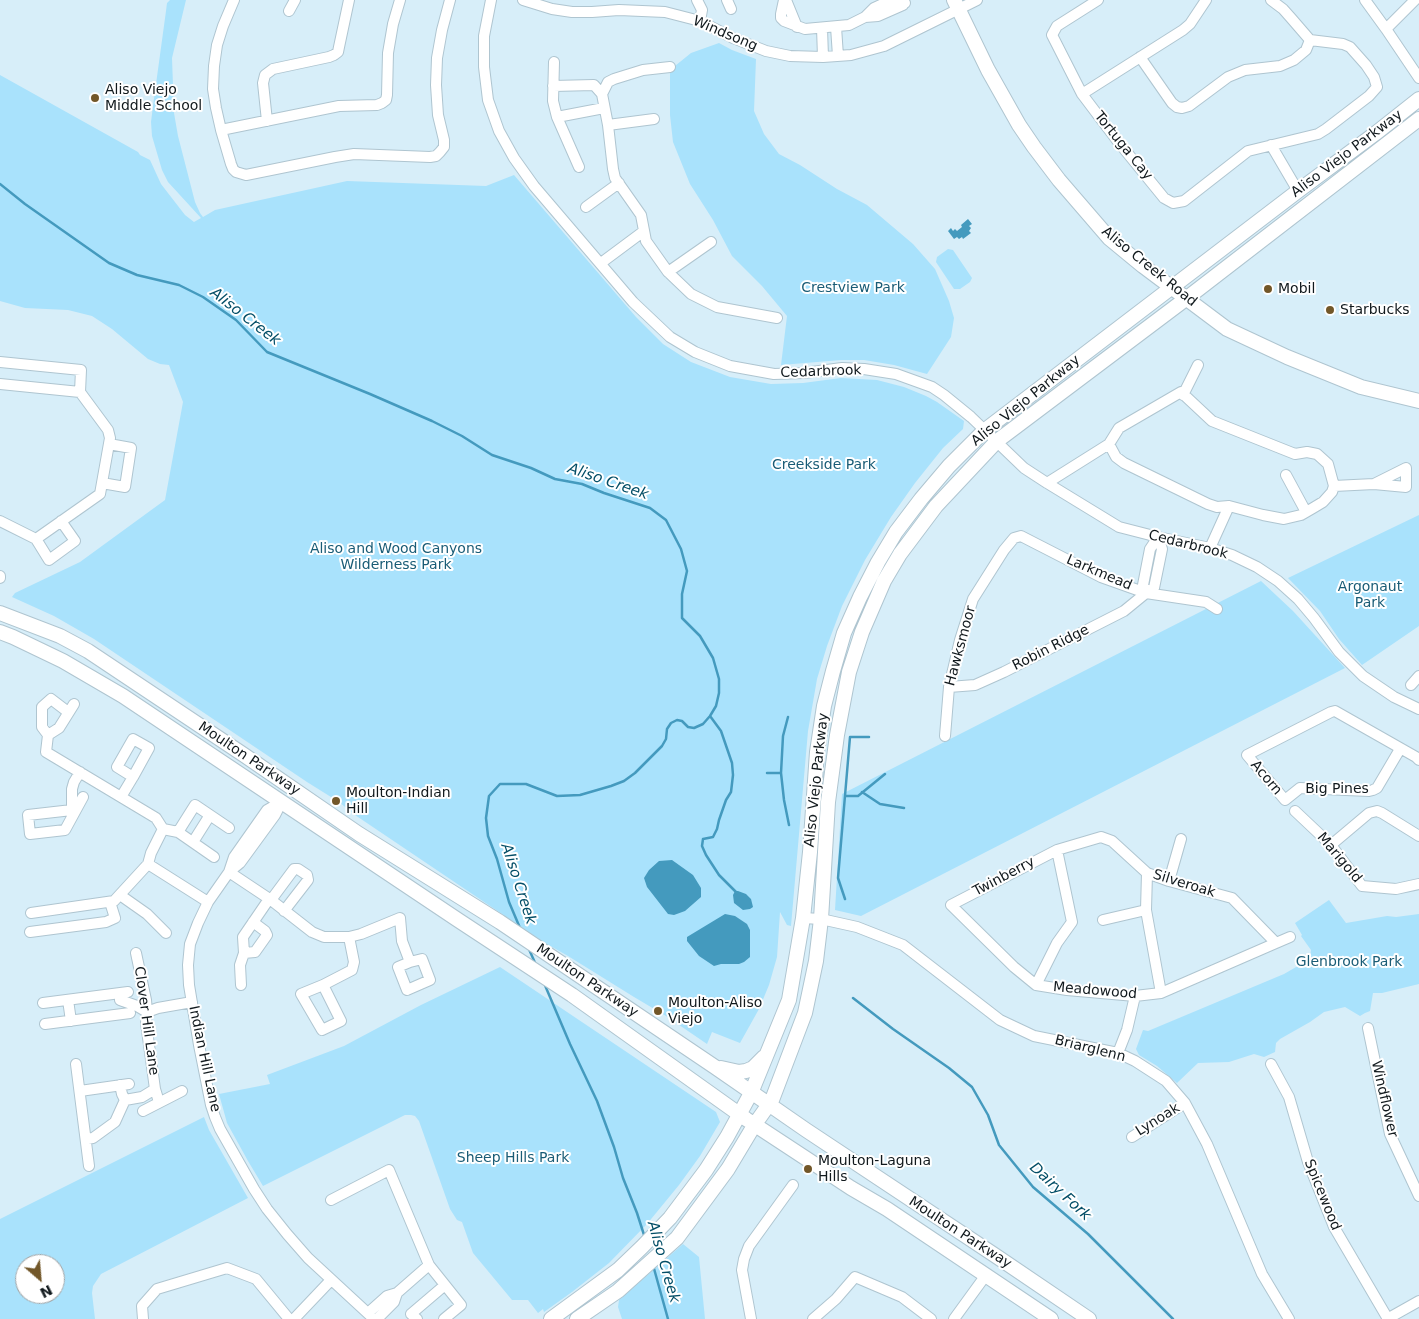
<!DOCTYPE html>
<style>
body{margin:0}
#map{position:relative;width:1419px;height:1319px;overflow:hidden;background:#d7eef9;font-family:"DejaVu Sans",sans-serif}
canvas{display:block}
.north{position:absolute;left:15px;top:1254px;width:50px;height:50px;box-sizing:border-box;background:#fff;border:1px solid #a0a3a5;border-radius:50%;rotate:153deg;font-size:14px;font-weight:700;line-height:20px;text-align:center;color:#11191d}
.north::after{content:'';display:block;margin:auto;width:18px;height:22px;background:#725729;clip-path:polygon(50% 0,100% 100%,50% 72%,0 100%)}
</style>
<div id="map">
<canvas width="1419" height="1319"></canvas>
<div class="north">N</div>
</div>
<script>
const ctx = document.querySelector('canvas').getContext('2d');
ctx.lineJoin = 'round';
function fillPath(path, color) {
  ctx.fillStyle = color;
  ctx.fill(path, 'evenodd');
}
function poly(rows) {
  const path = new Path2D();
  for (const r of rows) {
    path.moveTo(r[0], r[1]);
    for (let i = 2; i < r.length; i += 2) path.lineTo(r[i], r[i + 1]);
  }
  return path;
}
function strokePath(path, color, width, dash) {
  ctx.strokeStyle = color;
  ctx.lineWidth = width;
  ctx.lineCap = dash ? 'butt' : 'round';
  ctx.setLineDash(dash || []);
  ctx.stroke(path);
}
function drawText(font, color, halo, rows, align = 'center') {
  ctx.font = font + ' "DejaVu Sans",sans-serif';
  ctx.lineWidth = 4;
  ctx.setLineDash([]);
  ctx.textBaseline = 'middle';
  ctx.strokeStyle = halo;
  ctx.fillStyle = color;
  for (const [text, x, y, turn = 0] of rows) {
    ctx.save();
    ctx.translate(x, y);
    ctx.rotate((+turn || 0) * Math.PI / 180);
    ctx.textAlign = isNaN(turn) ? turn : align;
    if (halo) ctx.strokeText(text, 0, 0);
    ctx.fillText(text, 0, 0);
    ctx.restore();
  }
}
fillPath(poly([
 [170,0,186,0,172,58,174,113,178,136,195,202,200,213,203,217,215,210,347,181,486,186,514,175,636,317,663,344,691,362,730,377,771,384,803,383,841,378,877,380,904,387,926,396,937,402,964,421,963,429,943,448,915,483,891,517,865,560,842,606,827,646,817,679,808,731,791,926,787,925,780,912,777,957,769,985,759,1009,740,1043,712,1032,707,1044,666,1016,634,997,568,956,545,943,355,815,339,802,307,782,94,639,54,616,12,597,15,593,80,562,165,500,183,402,169,365,160,364,148,359,112,329,92,316,68,310,25,308,0,301,0,75,138,152,140,155,150,160,161,184,185,215,194,222,201,218,168,182,162,170,152,136,151,122,153,106,166,11,167,3],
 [719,43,732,50,756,59,754,111,764,134,779,154,800,165,837,189,867,205,913,244,935,269,949,301,954,318,951,337,927,374,894,365,864,360,841,360,781,365,787,316,762,286,732,256,713,220,690,184,673,142,670,115,670,70,691,53],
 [948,249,953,250,972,278,970,282,960,289,954,289,936,262,937,257],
 [1419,515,1419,626,1362,665,1339,639,1320,611,1288,578],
 [1261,581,1293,611,1345,668,861,916,835,910,842,794],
 [1329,900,1346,923,1387,916,1396,917,1419,914,1419,984,1382,993,1373,993,1370,1011,1365,1013,1360,1016,1345,1007,1324,1012,1310,1022,1280,1039,1276,1043,1275,1052,1264,1057,1254,1054,1229,1062,1198,1063,1177,1083,1157,1066,1139,1055,1136,1049,1143,1030,1148,1031,1284,974,1310,959,1311,950,1301,936,1302,935,1295,923],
 [500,967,716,1112,720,1122,700,1156,679,1185,647,1224,609,1263,572,1292,544,1312,543,1309,538,1313,528,1300,512,1300,473,1253,462,1222,457,1220,450,1209,419,1121,415,1116,411,1115,405,1115,263,1186,248,1161,227,1123,219,1094,270,1084,267,1075,344,1046,421,1005],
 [204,1117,209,1130,248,1198,101,1274,93,1286,92,1293,95,1319,0,1319,0,1219],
 [25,1264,55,1264,55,1294,25,1294],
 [683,1244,699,1257,705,1319,622,1319,618,1307,619,1300]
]), '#a9e2fc');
fillPath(poly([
 [968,219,972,224,969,226,971,228,969,231,971,233,963,239,962,237,959,239,957,237,954,239,948,231,951,228,953,231,955,229,957,231,962,227,961,225],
 [672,860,693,875,701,888,701,897,685,911,674,915,668,914,647,887,644,878,649,870,659,861],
 [735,891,738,891,746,894,751,899,753,907,750,909,743,910,734,903,733,895],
 [725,914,735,916,747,924,750,930,750,957,744,962,739,964,721,964,714,966,699,956,687,941,687,937]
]), '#449abe');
strokePath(poly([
 [0,184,25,204,109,263,137,275,179,285,203,297,236,320,267,352,370,394,432,421,462,436,492,455,531,468,555,479,582,484,604,493,650,508,666,520,681,549,687,571,682,594,682,618,700,636,713,658,719,679,719,693,716,706,710,716,703,724,694,728,688,727,682,721,677,720,671,723,667,729,666,739,662,746,635,773,624,781,611,786,580,795,557,796,526,784,500,784,489,796,486,818,488,836,497,859,509,902,520,928],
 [710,716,721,731,732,763,733,775,731,792,726,800,719,820,717,829,713,837,703,839,702,846,706,855,719,875,737,893],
 [767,773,781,773,783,736,788,717],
 [781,773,784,800,789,825],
 [862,792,880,804,904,808],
 [845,796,858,796,885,774],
 [845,899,838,878,850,737,869,737],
 [528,947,536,965],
 [544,983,570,1044,597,1101,614,1147,623,1178,637,1213,645,1238],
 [853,998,893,1029,949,1068,972,1087,988,1115,999,1145,1033,1187,1088,1234,1173,1319],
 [653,1265,668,1319]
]), '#449abe', 2.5);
const minor = poly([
 [234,0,223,26,217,45,214,66,213,89,216,108,221,130,231,164,233,169,236,172,246,175,335,157,354,154,430,157,436,156,440,152,444,147,444,140,438,115,436,85,437,58,442,30,450,0],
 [491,0,484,36,484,67,488,100,499,131,514,158,534,186,633,302,670,337,695,352,730,366,774,374,804,373,842,368,864,369,896,374,932,387,944,395,971,417,1024,468,1047,483,1119,527,1158,537,1210,548,1232,555,1257,567,1278,581,1298,599,1314,618,1339,652,1363,676,1394,697,1419,709],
 [523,0,552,9,572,12,592,12,619,10,665,12,700,21,733,38,766,51,790,56,823,57,851,55,884,46,977,0],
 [697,0,702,10,700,21],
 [727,0,731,9],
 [784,0,781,14,781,18,784,21,805,29,849,25,865,17,874,8,885,3,905,3],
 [786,0,797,27],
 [1098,0,1057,26,1052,35,1082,94,1116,139,1164,198,1173,203,1184,201,1248,151,1318,134,1326,129,1369,96,1377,87,1374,77,1366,65,1350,47,1343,44,1310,40,1291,18,1283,9,1271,0],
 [1365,0,1386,29],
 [1415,0,1386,29,1419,78],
 [289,11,295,0],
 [865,17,878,16,903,5],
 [836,27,838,56],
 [822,28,823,57],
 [1140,57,1172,103,1177,107,1182,108,1189,106,1228,77,1245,70,1280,66,1294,60,1306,50,1310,40],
 [554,62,553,101,557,117,579,167],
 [553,86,594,85,602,94,608,82,614,79,643,70,670,67],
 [602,94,608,125,613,169,615,178,641,215,646,241,668,272,691,294,717,307,777,318],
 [1082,94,1183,30,1190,24,1206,0],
 [557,117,604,108],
 [267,121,263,83,265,75,273,69,329,57,334,55,338,52,339,47,349,0],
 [608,125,654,119],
 [221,130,339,106,377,105,382,103,386,100,387,95,388,53,393,24,400,0],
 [1271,145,1298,191],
 [586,207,619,183],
 [601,263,644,231],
 [668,272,711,242],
 [0,362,81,370,80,392,108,430,110,438,100,494,36,539,0,521],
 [0,384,80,392],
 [1183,395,1198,365],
 [1286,475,1306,512],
 [102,483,125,487,131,448,109,444],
 [1047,483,1109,444,1119,428,1181,392,1212,421,1295,454,1307,452,1317,454,1328,464,1334,486,1332,492,1323,502,1313,508,1301,515,1284,519,1263,515,1229,506,1217,507,1208,504,1124,463,1116,457,1109,444],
 [1334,486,1374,484,1406,487,1406,468,1374,484],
 [36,539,49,560,75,541,61,521],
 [1210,548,1229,506],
 [0,576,0,578],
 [1146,593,1143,585,1150,549,1158,537],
 [1411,685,1419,676],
 [949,687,975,685,1004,672,1124,611,1146,593,1154,588,1162,549,1158,537],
 [68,712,51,699,42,707,42,727,48,735,46,752,156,818,163,829],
 [48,735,59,728,74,704],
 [945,736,949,687,960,640,973,599,1004,550,1014,538,1021,536,1101,577,1146,593,1206,602,1217,609],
 [1400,749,1377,788,1373,790,1369,791,1300,788,1285,800,1247,755,1331,712,1335,711,1416,757,1419,760],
 [121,797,133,777,149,748,133,739,117,767,133,777],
 [281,802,267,810,234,857,229,872,208,902,198,923,190,944,188,965,189,985,199,1045,211,1105,215,1117,220,1129,254,1189,267,1209,287,1234,308,1258,374,1319],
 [72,810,28,815,30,834,65,830,83,797],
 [75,811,72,810,72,789,74,782,80,772],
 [1295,811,1331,845,1362,886,1396,889,1419,884],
 [163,829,178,832,214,857],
 [178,832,195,805,229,828],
 [193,842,210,815],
 [1331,845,1369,813,1377,811,1382,813,1419,836],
 [148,864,208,902],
 [229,872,271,900,312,932,324,937,349,937,361,934,400,918,402,941,410,962,398,967,407,990,430,980,422,959,410,962],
 [229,872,240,863,275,815,281,803],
 [1147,873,1146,910,1161,993],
 [1169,881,1181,839],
 [120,895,147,914,166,933],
 [271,900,294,869,298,869,307,875,308,880,284,911],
 [31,913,114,901,148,864,151,853,163,829],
 [803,918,821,919,857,927,903,945,1000,1020,1034,1036,1118,1053,1135,1061,1166,1081,1185,1103,1207,1144,1262,1274,1289,1319],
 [1103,920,1146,910],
 [30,932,106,922,115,918,110,902],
 [1276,943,1232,898,1169,881,1147,873,1112,841,1101,837,1057,850,951,905,1014,967,1036,985,1067,990,1135,996,1161,993,1276,943,1290,937],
 [136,953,146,1000,147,1012,146,1023,155,1089,159,1102],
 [244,953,255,952,267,935,265,931,253,922],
 [241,985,240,965,244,953,243,937,269,899],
 [323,985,341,1021,322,1030,301,994,323,985,352,970,354,962,349,937],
 [1036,985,1057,943,1072,922,1057,850],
 [68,1000,71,1021],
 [120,1000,137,1006,147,1012,158,1008,192,1002],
 [43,1003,128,992],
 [45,1024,130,1013],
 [1368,1028,1390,1134,1419,1196],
 [1118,1053,1127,1030,1135,996],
 [76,1064,89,1166],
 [1271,1064,1289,1097,1308,1162,1334,1227,1388,1319],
 [80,1091,129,1084],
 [125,1100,142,1097,155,1089],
 [143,1111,182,1091],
 [1132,1137,1185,1103],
 [86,1139,93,1138,115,1122,125,1100,122,1094,120,1085],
 [331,1200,389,1170,429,1265,461,1305,444,1319],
 [368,1313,387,1296,397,1293,429,1265],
 [143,1319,142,1306,157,1289,227,1268,256,1279,289,1319],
 [294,1319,331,1280],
 [377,1319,394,1302,397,1293],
 [417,1319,411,1314,445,1285],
 [751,1319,742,1270,744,1259,749,1246,793,1185],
 [813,1319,836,1299,855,1277,902,1297,931,1319],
 [954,1319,986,1275],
 [1387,1319,1419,1301]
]);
const major = poly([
 [954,0,988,70,1019,125,1034,147,1059,180,1109,238,1143,266,1227,329,1287,357,1361,387,1419,401],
 [0,613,60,636,88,651,244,755,359,834,500,922,715,1067,806,1130,996,1256,1089,1319],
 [0,632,13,637,63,661,123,696,458,920,572,995,746,1119,851,1188,887,1209,1051,1319],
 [721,1068,739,1072,746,1071,753,1068,764,1057],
 [551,1319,618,1270,642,1247,670,1218,706,1170,727,1137,751,1093,789,1000,803,918,810,852,817,752,824,706,833,671,844,633,860,597,878,562,896,532,921,499,949,466,985,430,1298,191,1376,133,1419,99],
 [577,1319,618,1291,677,1238,728,1169,755,1124,772,1100,805,1013,816,961,821,919,828,802,837,735,849,672,862,632,884,581,900,554,936,506,997,441,1187,298,1419,119]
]);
strokePath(minor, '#afc5d0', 12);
strokePath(major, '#afc5d0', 16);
strokePath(minor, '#fff', 10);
strokePath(major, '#fff', 14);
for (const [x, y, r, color] of [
 [95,98,5,"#725729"],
 [1268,289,5,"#725729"],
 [1330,310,5,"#725729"],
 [336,801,5,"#725729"],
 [658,1011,5,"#725729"],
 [808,1169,5,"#725729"]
]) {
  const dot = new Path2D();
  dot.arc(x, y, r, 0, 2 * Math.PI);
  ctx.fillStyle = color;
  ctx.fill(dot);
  strokePath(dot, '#fff', 2);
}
drawText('14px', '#11191d', '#fff', [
 ["Windsong",725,34,23],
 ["Tortuga Cay",1123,146,51],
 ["Aliso Viejo Parkway",1347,154,-37],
 ["Aliso Creek Road",1149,267,39],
 ["Cedarbrook",821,372,-2],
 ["Aliso Viejo Parkway",1026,401,-39],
 ["Cedarbrook",1188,545,14],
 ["Larkmead",1099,573,23],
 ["Hawksmoor",961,646,-75],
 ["Robin Ridge",1051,648,-27],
 ["Moulton Parkway",249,759,34],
 ["Acorn",1266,778,50],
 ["Aliso Viejo Parkway",817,780,-84],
 ["Big Pines",1337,789],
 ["Marigold",1339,858,50],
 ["Twinberry",1004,877,-28],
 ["Silveroak",1184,884,17],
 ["Moulton Parkway",587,981,34],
 ["Meadowood",1095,991,5],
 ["Clover Hill Lane",146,1021,82],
 ["Briarglenn",1090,1049,14],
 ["Indian Hill Lane",204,1059,78],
 ["Windflower",1384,1099,77],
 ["Lynoak",1158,1120,-32],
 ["Spicewood",1322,1195,68],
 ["Moulton Parkway",960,1233,33]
]);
drawText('14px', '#11191d', '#fff', [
 ["Aliso Viejo",105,90],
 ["Middle School",105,106],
 ["Mobil",1278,289],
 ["Starbucks",1340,310],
 ["Moulton-Indian",346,793],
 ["Hill",346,809],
 ["Moulton-Aliso",668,1003],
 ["Viejo",668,1019],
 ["Moulton-Laguna",818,1161],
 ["Hills",818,1177]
], 'left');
drawText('14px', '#195c76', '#fff', [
 ["Crestview Park",853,288],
 ["Creekside Park",824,465],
 ["Aliso and Wood Canyons",396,549],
 ["Wilderness Park",396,565],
 ["Argonaut",1370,587],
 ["Park",1370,603],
 ["Glenbrook Park",1349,962],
 ["Sheep Hills Park",513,1158]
]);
drawText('italic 15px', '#034e67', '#fff', [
 ["Aliso Creek",245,317,38],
 ["Aliso Creek",608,482,19],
 ["Aliso Creek",518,884,72],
 ["Dairy Fork",1060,1192,43],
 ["Aliso Creek",663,1262,74]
]);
</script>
